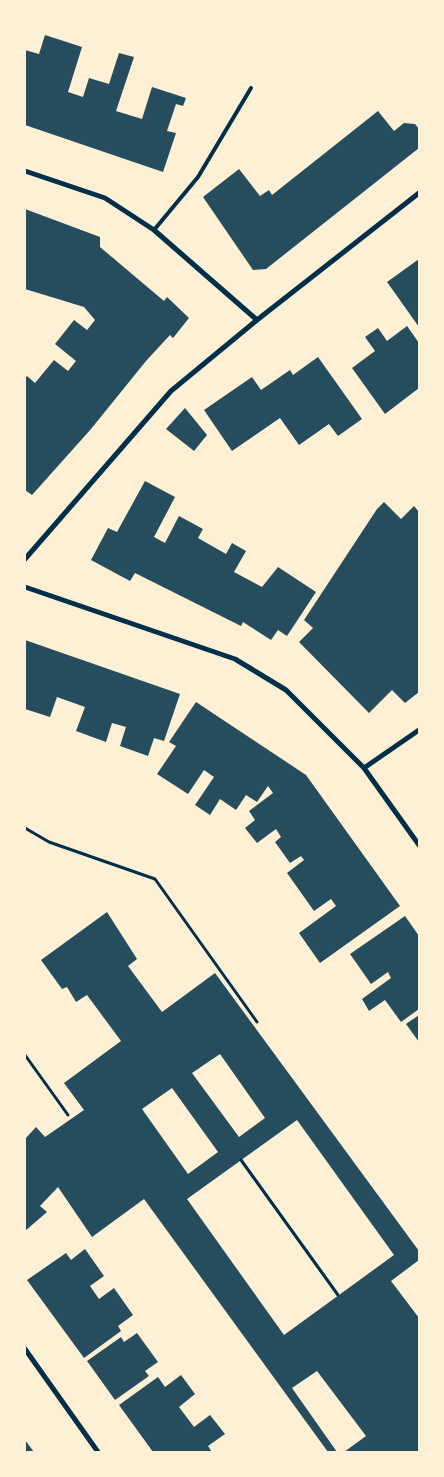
<!DOCTYPE html>
<style>
body{margin:0}
#map{position:relative;width:444px;height:1477px;overflow:hidden;background:#fdf0d5;font-family:Arial,sans-serif}
canvas{display:block}
.frame{position:absolute;inset:0;border:26px solid #fdf0d5;pointer-events:none}
</style>
<div id="map">
<canvas width="444" height="1477"></canvas>
<div class="frame"></div>
</div>
<script>
const ctx = document.querySelector('canvas').getContext('2d');
ctx.lineJoin = 'round';
function fillPath(path, color) {
  ctx.fillStyle = color;
  ctx.fill(path, 'evenodd');
}
function poly(rows) {
  const path = new Path2D();
  for (const r of rows) {
    path.moveTo(r[0], r[1]);
    for (let i = 2; i < r.length; i += 2) path.lineTo(r[i], r[i + 1]);
  }
  return path;
}
function strokePath(path, color, width, dash) {
  ctx.strokeStyle = color;
  ctx.lineWidth = width;
  ctx.lineCap = dash ? 'butt' : 'round';
  ctx.setLineDash(dash || []);
  ctx.stroke(path);
}
fillPath(poly([
 [45,35,82,47,68,92,83,97,89,78,109,84,119,53,134,57,116,111,142,119,152,87,186,98,183,106,176,104,167,131,176,133,163,172,25,125,25,50,39,54],
 [378,111,394,131,404,123,415,124,419,129,419,148,266,269,253,270,203,197,239,169,260,196,269,190,272,195],
 [25,209,100,237,100,247,164,301,167,297,189,318,173,338,170,335,146,361,91,429,32,495,25,490,25,379,27,376,35,383,54,360,68,371,76,361,55,344,74,320,87,330,95,320,84,307,25,289],
 [419,259,419,327,387,282],
 [407,326,419,343,419,388,385,414,352,368,375,351,365,337,378,328,387,341],
 [318,357,362,419,338,436,329,424,299,445,280,418,232,451,204,410,252,377,261,390,290,370,293,375],
 [185,408,207,435,194,451,166,429],
 [145,481,175,497,154,537,165,543,179,516,203,529,198,538,226,554,232,543,246,551,234,572,262,587,278,567,316,592,287,636,278,630,271,640,243,622,241,626,135,573,130,581,91,560,108,528,117,532],
 [384,502,401,519,414,506,419,512,419,692,405,703,392,690,369,713,299,642,313,628,304,620,377,509],
 [25,640,180,694,164,741,154,738,148,756,120,746,126,727,112,723,106,742,76,731,85,707,57,697,50,717,25,709],
 [196,702,306,775,400,906,320,963,299,933,336,906,331,899,314,911,287,873,304,860,301,856,290,863,275,842,281,837,276,829,257,843,245,828,255,820,249,811,273,793,268,786,257,802,246,795,236,810,220,799,210,815,195,805,214,777,204,770,188,794,157,774,176,746,169,742],
 [107,912,137,959,128,966,162,1012,215,973,419,1251,419,1260,391,1281,419,1318,419,1452,344,1452,366,1436,317,1371,292,1388,337,1452,328,1452,144,1199,92,1237,58,1187,40,1206,47,1212,25,1231,25,1139,36,1127,45,1137,84,1110,64,1083,121,1041,87,995,76,1002,67,987,62,989,41,960],
 [220,1054,265,1118,239,1137,192,1073],
 [172,1088,218,1152,188,1174,142,1109],
 [297,1120,394,1255,284,1335,187,1199],
 [405,916,419,936,419,1009,401,1022,385,1000,369,1011,362,999,391,978,388,972,371,984,350,954],
 [419,1015,419,1042,406,1024],
 [85,1249,104,1276,90,1286,99,1299,114,1288,133,1315,118,1326,121,1331,84,1358,27,1280,66,1253,71,1260],
 [137,1333,158,1362,145,1371,149,1376,115,1400,87,1361,121,1337,124,1342],
 [181,1375,195,1394,179,1407,194,1427,210,1415,225,1434,208,1446,212,1452,153,1452,119,1405,158,1377,165,1387],
 [25,1440,34,1452,25,1452]
]), '#264d5e');
strokePath(poly([
 [25,828,49,842,155,879,257,1022],
 [25,1055,68,1115],
 [241,1160,338,1295]
]), '#003049', 3);
strokePath(poly([
 [154,230,198,177,251,88]
]), '#003049', 4);
strokePath(poly([
 [25,171,105,198,154,230,257,320],
 [25,559,171,391,257,320,419,193],
 [25,587,235,659,286,690,364,768,419,845],
 [364,768,419,730],
 [25,1349,98,1452]
]), '#003049', 5);
</script>
